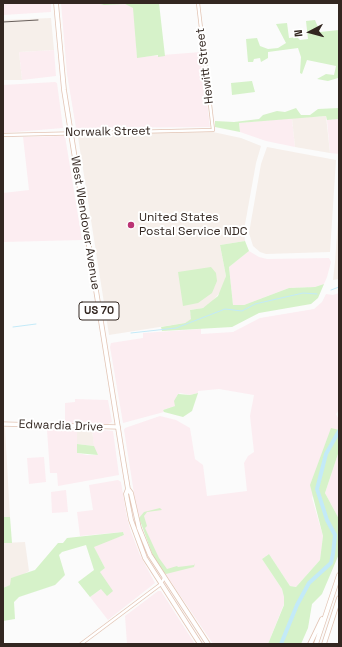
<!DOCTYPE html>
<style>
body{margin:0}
#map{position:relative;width:342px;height:647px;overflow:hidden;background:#fbfbfb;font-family:"Space Grotesk",sans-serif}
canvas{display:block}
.frame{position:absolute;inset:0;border:4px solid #332721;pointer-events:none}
.north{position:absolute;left:290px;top:12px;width:40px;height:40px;-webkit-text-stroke:3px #fff;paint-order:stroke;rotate:264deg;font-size:11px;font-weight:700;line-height:16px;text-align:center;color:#332721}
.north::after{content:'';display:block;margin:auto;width:14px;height:18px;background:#332721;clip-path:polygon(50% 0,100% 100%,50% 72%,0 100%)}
</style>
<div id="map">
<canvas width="342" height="647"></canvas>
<div class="frame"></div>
<div class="north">N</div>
</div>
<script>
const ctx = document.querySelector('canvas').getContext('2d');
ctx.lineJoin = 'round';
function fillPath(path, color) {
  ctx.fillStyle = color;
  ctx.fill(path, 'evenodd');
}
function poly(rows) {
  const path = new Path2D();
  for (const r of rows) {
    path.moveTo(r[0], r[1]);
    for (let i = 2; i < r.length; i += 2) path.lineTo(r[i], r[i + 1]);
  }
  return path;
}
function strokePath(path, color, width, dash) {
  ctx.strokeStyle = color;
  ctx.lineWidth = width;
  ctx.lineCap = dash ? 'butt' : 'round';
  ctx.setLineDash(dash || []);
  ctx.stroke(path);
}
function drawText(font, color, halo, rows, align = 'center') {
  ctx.font = font + ' "Space Grotesk",sans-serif';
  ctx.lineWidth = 4;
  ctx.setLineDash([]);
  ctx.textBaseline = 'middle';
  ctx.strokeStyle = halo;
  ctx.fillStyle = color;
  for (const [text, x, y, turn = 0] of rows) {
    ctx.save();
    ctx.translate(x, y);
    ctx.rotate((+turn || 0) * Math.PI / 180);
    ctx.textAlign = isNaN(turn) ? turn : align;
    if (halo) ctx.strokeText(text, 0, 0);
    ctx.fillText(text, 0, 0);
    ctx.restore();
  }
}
fillPath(poly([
 [3,3,51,3,51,12,3,15],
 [61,3,96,3,104,5,125,4,134,8,137,57,201,52,210,127,76,128,67,74],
 [54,50,56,76,22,80,19,52],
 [55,82,57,83,63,128,3,133,3,85],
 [292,118,295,147,266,141,240,132,239,123],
 [339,119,339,154,330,153,327,120],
 [65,136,82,240,4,242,3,193,29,190,23,137],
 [249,251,259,257,267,259,329,258,331,262,327,277,324,284,315,287,289,288,244,305,233,305,229,267],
 [339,293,339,410,336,414,339,420,339,430,337,429,312,498,323,536,320,560,296,587,290,586,269,554,262,559,282,589,284,597,284,604,268,644,213,644,165,573,141,521,136,506,124,430,125,428,160,416,176,420,190,428,195,459,203,465,207,496,247,491,244,463,248,456,254,452,250,416,254,395,219,389,198,391,198,393,190,395,180,393,177,395,175,406,163,410,164,412,123,423,110,347,111,343,143,338,143,333,201,329,201,334,233,332,260,318,314,309,322,302,326,294,333,295],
 [75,399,108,400,112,422,108,424,65,424,65,403,75,402],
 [49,427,77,428,77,453,87,455,98,455,94,449,92,429,113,431,119,475,58,486,57,473,50,473,47,430],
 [339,451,339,519,325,493],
 [44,457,46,482,29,484,27,458],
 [118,480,121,482,127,518,131,532,140,555,155,583,108,620,90,597,101,589,100,572,105,568,93,546,124,535,123,532,80,536,77,512,93,510,89,485],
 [66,490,68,512,52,513,51,492],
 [158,591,161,591,195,644,127,644,125,616]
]), '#fcedf1');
fillPath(poly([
 [51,18,54,50,19,52,22,80,3,80,3,20],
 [326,116,330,153,295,147,292,118],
 [213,132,241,138,261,146,256,163,244,230,245,241,220,245,226,276,222,290,211,303,203,308,190,310,192,319,185,323,109,335,78,137,93,134],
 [267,147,336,160,330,252,266,254,260,252,253,246,249,233,261,164],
 [339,207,339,279,333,280,335,262],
 [3,426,5,428,10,517,3,517],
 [77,428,92,429,94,446,77,444],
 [25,542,29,571,21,576,11,578,11,585,3,588,3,543]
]), '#f6efea');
fillPath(poly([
 [96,3,159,3,165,56,158,57,158,55,137,58,133,8,125,4,104,5],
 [315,20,320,32,339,30,338,78,328,81,317,79,326,74,334,75,336,66,307,60,302,74,300,73,301,57,298,48,268,52,268,58,261,62,260,58,254,59,253,62,248,62,246,39,257,38,260,46,268,49,278,48,286,43,276,24,287,23,289,38,297,37,300,40,308,39,306,21],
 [252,81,255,92,232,95,231,83],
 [296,108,301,115,310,115,318,109,339,108,339,119,327,120,326,116,239,123,240,132,215,127,215,121,234,122,259,119,263,115,277,111,285,112],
 [245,241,249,251,229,267,233,305,244,305,289,288,315,287,324,284,318,298,311,304,259,313,232,327,162,331,161,327,185,323,191,319,190,310,203,308,218,296,226,276,220,245],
 [211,267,216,273,217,281,212,293,198,303,183,306,178,272],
 [198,393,192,411,183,417,164,412,163,410,175,406,174,401,178,394,190,395],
 [331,428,339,430,339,451,325,493,339,519,339,554,322,594,312,604,308,628,301,644,268,644,284,605,284,597,282,589,262,559,269,554,290,586,296,587,320,560,323,536,310,485],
 [77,444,94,446,98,455,77,453],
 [160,508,162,510,147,512,144,516,147,526,145,528,159,558,167,569,177,566,178,567,194,565,195,563,194,567,166,574,163,573,153,556,139,518,144,512],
 [3,517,10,517,12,543,3,543],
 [123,532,124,535,94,547,105,568,100,572,113,591,107,596,101,589,90,597,78,582,94,570,86,545,62,552,59,555,65,575,55,585,19,597,14,602,15,619,3,621,3,588,10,585,11,578,35,570,58,543,63,543,67,538]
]), '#d6f2c9');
strokePath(poly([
 [331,290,339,287],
 [13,327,36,324],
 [131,333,176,328,225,309,242,311,255,304,303,293,317,294]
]), '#c3eaf8', 1);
strokePath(poly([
 [281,644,297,605,309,583,331,563,333,554,335,535,327,520,317,489,326,454,339,431]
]), '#c3eaf8', 4);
const minor = poly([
 [3,135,213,130,198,3],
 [81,644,161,584,164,578]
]);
const major = poly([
 [3,424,118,427]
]);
const highway = poly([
 [56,3,64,90,123,459,128,489,126,494,131,520,145,558,200,644],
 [128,489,131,493,139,528,150,555,208,644],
 [310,644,322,619],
 [316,644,339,575],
 [324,644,339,598]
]);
strokePath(minor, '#e2c4b4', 4);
strokePath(major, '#e2c4b4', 5);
strokePath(highway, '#e2c4b4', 5.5);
strokePath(minor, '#fff', 2.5);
strokePath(major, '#fff', 3.5);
strokePath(highway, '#fff', 4);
strokePath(poly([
 [3,22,38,20]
]), '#69605c', 1);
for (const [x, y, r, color] of [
 [131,225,4,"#bb3474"]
]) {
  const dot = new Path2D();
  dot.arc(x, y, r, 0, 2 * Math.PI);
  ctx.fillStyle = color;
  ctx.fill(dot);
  strokePath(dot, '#fff', 1.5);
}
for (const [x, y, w] of [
 [99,311,40]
]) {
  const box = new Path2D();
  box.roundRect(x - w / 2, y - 9, w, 18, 3);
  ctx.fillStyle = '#fff';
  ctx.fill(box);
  strokePath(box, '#332721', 1);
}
drawText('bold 11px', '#332721', null, [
 ["US 70",99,311]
]);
drawText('12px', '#332721', '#fff', [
 ["Hewitt Street",205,66,-97],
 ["Norwalk Street",108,132,-1],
 ["West Wendover Avenue",85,223,81],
 ["Edwardia Drive",61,426,2]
]);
drawText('12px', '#332721', '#fff', [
 ["United States",139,218],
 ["Postal Service NDC",139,232]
], 'left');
</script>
